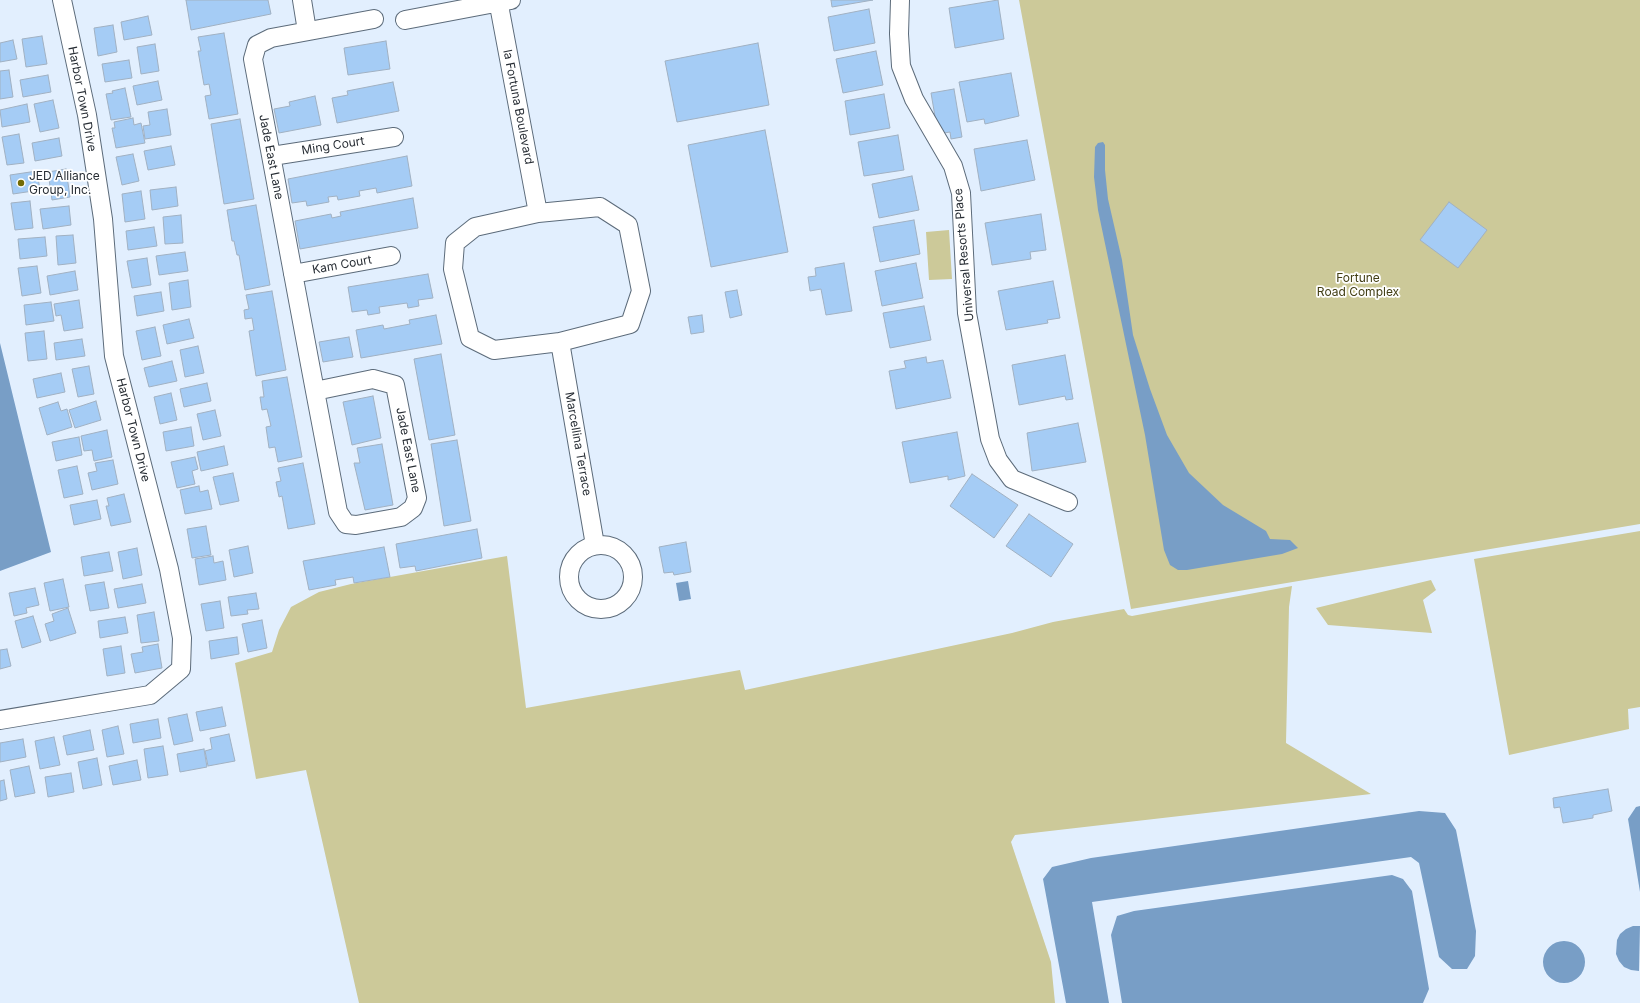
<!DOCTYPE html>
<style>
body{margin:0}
canvas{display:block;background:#e2effe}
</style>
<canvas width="1640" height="1003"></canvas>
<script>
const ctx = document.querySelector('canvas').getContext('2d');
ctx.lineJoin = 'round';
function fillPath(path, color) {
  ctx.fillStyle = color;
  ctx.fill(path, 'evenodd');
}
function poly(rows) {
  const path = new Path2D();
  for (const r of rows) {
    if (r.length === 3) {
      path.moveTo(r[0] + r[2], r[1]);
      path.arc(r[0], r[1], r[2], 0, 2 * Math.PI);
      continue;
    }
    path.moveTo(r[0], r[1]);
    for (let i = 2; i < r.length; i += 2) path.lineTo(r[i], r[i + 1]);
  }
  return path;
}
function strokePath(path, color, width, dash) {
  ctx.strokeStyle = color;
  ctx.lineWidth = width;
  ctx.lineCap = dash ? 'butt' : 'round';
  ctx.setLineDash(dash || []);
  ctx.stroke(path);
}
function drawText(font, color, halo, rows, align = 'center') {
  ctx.font = font + ' Inter,sans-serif';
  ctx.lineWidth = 3.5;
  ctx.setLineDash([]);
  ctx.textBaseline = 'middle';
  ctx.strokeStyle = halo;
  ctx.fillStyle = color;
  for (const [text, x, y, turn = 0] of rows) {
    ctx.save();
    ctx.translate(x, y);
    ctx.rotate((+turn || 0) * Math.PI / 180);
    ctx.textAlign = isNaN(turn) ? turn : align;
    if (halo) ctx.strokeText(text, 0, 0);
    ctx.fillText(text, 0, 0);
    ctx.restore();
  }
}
fillPath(poly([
 [1019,0,1640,0,1640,524,1131,609],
 [949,230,952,279,929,280,926,232],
 [1640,531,1640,707,1628,709,1629,729,1509,755,1474,559],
 [507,556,526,708,740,670,745,690,1012,633,1053,622,1124,609,1128,615,1132,616,1292,586,1289,607,1286,743,1371,794,1015,835,1011,842,1051,962,1055,1003,359,1003,306,770,256,779,235,663,272,652,279,630,291,607,319,592,351,584],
 [1431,580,1436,590,1423,600,1432,633,1328,625,1316,608]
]), '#ccc999');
fillPath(poly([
 [1103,142,1105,145,1105,170,1108,199,1122,260,1133,335,1150,389,1167,435,1189,473,1223,505,1266,531,1270,539,1290,540,1298,548,1282,554,1187,570,1178,570,1170,565,1164,550,1145,435,1098,210,1094,177,1095,147,1098,143],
 [0,343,51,552,0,571],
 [688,581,691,599,679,601,676,583],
 [1640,806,1640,892,1628,819,1636,807],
 [1419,811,1445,813,1456,830,1476,931,1475,956,1467,969,1452,969,1439,957,1419,863,1411,857,1092,902,1109,1003,1066,1003,1043,879,1052,867,1091,858],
 [1392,875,1403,879,1412,891,1429,989,1423,1003,1122,1003,1111,935,1117,916,1134,911],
 [1633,926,1640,926,1639,971,1631,970,1624,967,1619,961,1616,954,1617,940,1620,934,1626,929],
 [1564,962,21]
]), '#789ec6');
const building = poly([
 [186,0,268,0,271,14,191,30,186,0],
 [831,0,873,0,832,7,831,0],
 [998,0,1004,39,955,48,949,8,998,0],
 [869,9,875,43,834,51,828,17,869,9],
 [148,16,152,35,124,40,121,22,148,16],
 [113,25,117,52,98,56,94,28,113,25],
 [224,33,238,114,209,119,205,96,211,95,209,84,204,85,198,51,201,51,198,37,224,33],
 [42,36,47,64,26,67,22,39,42,36],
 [13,40,17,59,0,62,0,43,13,40],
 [386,41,390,69,348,75,344,48,386,41],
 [758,43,769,105,677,122,665,61,758,43],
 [155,44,159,71,141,74,137,47,155,44],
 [876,51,883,85,843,93,836,59,876,51],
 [129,60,132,78,105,82,102,64,129,60],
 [9,70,13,97,0,99,0,71,9,70],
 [1011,73,1019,116,985,124,984,119,967,122,959,82,1011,73],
 [48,75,51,92,23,97,20,80,48,75],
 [158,81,162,100,137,105,133,86,158,81],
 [393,82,399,111,337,123,332,98,348,95,347,91,393,82],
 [125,88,131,117,111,120,106,94,113,93,112,91,125,88],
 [954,89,962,137,951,139,950,132,938,134,931,93,954,89],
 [884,94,890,128,850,135,845,101,884,94],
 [315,96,321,125,279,133,274,109,290,106,289,102,315,96],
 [53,100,59,128,40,132,34,104,53,100],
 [27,104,30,122,2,127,0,110,27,104],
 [167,109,171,135,145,139,143,126,150,125,148,112,167,109],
 [133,118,134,125,141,123,145,143,116,148,112,128,115,128,114,122,133,118],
 [240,119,254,199,224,204,211,124,240,119],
 [765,130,788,252,711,267,688,145,765,130],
 [19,134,24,163,7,165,2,137,19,134],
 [898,135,904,170,864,176,858,142,898,135],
 [59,138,62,156,35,161,32,143,59,138],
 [1027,140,1035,180,981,191,974,149,1027,140],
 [171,146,175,165,148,170,144,151,171,146],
 [133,154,139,181,122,185,116,157,133,154],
 [407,156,412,186,377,193,376,188,359,191,360,196,338,200,337,196,328,197,329,202,307,206,306,201,292,203,288,179,407,156],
 [66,169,70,197,52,200,48,172,66,169],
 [37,171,40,190,13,194,10,175,37,171],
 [912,176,919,210,879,218,872,184,912,176],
 [176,187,178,206,152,210,150,190,176,187],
 [141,191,145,219,125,222,122,194,141,191],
 [413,198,418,228,300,249,295,221,331,214,332,218,341,216,340,212,413,198],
 [30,201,33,228,15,230,11,203,30,201],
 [1449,202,1487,230,1458,268,1420,240,1449,202],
 [256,205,270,285,245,290,239,255,237,255,234,241,232,241,227,210,256,205],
 [69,206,71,225,43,229,40,209,69,206],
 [1041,214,1046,250,1030,252,1031,259,992,265,985,223,1041,214],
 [181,215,183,243,165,244,163,217,181,215],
 [914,220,920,254,880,262,873,227,914,220],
 [154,227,157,246,128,250,126,231,154,227],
 [73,235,76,263,58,265,56,236,73,235],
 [45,237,47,256,20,259,18,239,45,237],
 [185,252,188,271,159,275,156,256,185,252],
 [147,258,151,285,132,288,127,261,147,258],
 [844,263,852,311,826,315,821,289,810,291,808,277,816,276,815,268,844,263],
 [916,263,923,298,882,306,875,271,916,263],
 [37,266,41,293,22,296,18,268,37,266],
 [75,271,78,290,50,295,47,276,75,271],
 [428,274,433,298,418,300,419,306,408,308,407,303,379,307,380,313,368,315,367,310,352,312,348,287,428,274],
 [188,280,191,307,172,310,169,283,188,280],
 [1053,281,1060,318,1047,320,1048,323,1006,330,998,291,1053,281],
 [737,290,742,315,730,318,725,292,737,290],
 [272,291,286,370,256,376,249,331,254,330,252,318,245,319,244,310,249,309,246,295,272,291],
 [161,292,164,311,137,316,134,296,161,292],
 [79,300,83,328,64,331,61,315,56,316,54,304,79,300],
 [51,302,54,321,26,325,24,305,51,302],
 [924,306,931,340,890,348,883,313,924,306],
 [436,315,442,344,361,358,356,330,383,325,384,329,410,324,409,320,436,315],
 [702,315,704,332,691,334,688,317,702,315],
 [189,319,194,338,167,344,163,325,189,319],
 [155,327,161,356,142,360,136,331,155,327],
 [44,331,47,359,28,361,25,333,44,331],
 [349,337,353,357,323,362,319,342,349,337],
 [82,339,85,356,56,360,54,343,82,339],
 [198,346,204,373,185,377,180,350,198,346],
 [441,354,455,435,429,440,414,359,441,354],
 [1065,355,1073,399,1066,400,1065,396,1019,405,1012,365,1065,355],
 [926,357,927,363,943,360,951,398,896,409,889,371,906,368,904,361,926,357],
 [172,361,177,381,149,387,144,368,172,361],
 [89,366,94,394,78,397,72,369,89,366],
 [61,373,65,392,37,398,33,379,61,373],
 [287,377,302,457,278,462,275,447,269,448,266,427,271,426,267,409,262,410,260,397,264,397,262,381,287,377],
 [207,383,211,401,184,407,180,389,207,383],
 [171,393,177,420,160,424,154,397,171,393],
 [373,396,381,438,352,445,343,402,373,396],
 [96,401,101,420,75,428,69,410,96,401],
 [58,402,61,411,67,409,72,427,47,435,39,408,58,402],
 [215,410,221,436,203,440,197,414,215,410],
 [1078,423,1086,462,1032,471,1027,433,1078,423],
 [191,427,194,446,166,451,163,432,191,427],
 [107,430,112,457,94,461,92,450,84,451,81,436,107,430],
 [957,432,965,476,948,480,948,476,910,483,902,442,957,432],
 [79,437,82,455,56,461,52,442,79,437],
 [457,440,471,521,444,526,431,444,457,440],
 [382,444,393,505,365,510,354,463,360,463,357,448,382,444],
 [224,446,228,465,201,471,197,452,224,446],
 [195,457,198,469,192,471,195,484,177,488,171,462,195,457],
 [113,460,118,484,92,490,88,473,97,471,95,463,113,460],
 [303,463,315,524,288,529,282,496,279,497,276,482,281,481,278,468,303,463],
 [77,466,83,494,64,498,58,470,77,466],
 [233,473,239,501,220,505,213,477,233,473],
 [972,474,1018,505,994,538,950,506,972,474],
 [199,486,200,492,208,490,212,509,185,514,180,490,199,486],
 [124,494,131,522,111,526,106,506,109,506,107,498,124,494],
 [97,500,101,519,74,525,70,505,97,500],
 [1029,514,1073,544,1051,577,1006,546,1029,514],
 [206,526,211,555,192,558,187,529,206,526],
 [477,529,482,558,416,571,415,566,400,568,396,544,477,529],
 [686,542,691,572,674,575,673,572,664,573,659,547,686,542],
 [248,546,253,573,234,577,229,550,248,546],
 [384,547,390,577,354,583,353,577,335,580,336,585,309,590,303,561,384,547],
 [137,548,142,575,123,579,118,552,137,548],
 [109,552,113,571,84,576,81,557,109,552],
 [213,556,214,563,223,561,226,580,199,585,195,559,213,556],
 [63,579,69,607,50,611,44,583,63,579],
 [104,582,109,608,90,611,85,585,104,582],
 [142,584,146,603,118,608,114,589,142,584],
 [35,588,39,605,26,608,27,613,14,616,9,593,35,588],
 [256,593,259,609,247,610,248,614,231,616,228,597,256,593],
 [220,601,224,628,206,631,201,604,220,601],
 [68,608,76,633,50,641,45,624,54,621,52,614,68,608],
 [154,612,159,641,141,643,137,615,154,612],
 [33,616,41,642,22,648,15,621,33,616],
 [125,617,128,633,100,638,98,621,125,617],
 [262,620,267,648,248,652,242,624,262,620],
 [237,637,239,654,211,659,209,641,237,637],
 [158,644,162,668,135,673,131,654,143,652,142,647,158,644],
 [121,646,125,673,107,676,103,649,121,646],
 [7,649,11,666,0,669,0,650,7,649],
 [222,707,226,726,200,731,196,712,222,707],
 [187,714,193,741,174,745,168,718,187,714],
 [158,719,161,738,133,743,130,724,158,719],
 [118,726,124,754,107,757,102,730,118,726],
 [90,730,94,750,67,755,63,736,90,730],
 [229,734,235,761,208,766,205,751,212,749,210,738,229,734],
 [54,737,60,765,40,769,35,741,54,737],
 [23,739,26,757,0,762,0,743,23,739],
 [163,746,168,775,148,778,144,749,163,746],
 [204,749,207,767,180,772,177,754,204,749],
 [97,758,102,785,83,789,78,762,97,758],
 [137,760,141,780,113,785,109,766,137,760],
 [29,766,35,793,15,797,10,770,29,766],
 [71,773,74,792,48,797,45,777,71,773],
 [4,780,7,799,0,801,0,781,4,780],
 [1608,789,1612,811,1593,815,1593,818,1563,823,1560,807,1554,808,1553,798,1608,789]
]);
fillPath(building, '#a5ccf5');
strokePath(building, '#a1b1c2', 1);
const minor = poly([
 [302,0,307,31],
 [498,0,538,213],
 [900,0,899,34,901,66,914,99,953,166,961,193,967,313,990,439,998,460,1012,479,1068,502],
 [405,20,511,0],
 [272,156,394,137],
 [600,207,628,225,641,291,630,324,560,342,494,350,470,338,453,269,455,243,475,227,538,213,600,207],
 [293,274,391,256],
 [560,342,595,545],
 [373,379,395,385,417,498,413,508,401,517,356,525,346,524,338,512,315,391,373,379],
 [315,391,253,59,257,45,271,38,374,19],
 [601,577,32],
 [0,720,150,695,181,669,182,638,169,569,114,356,103,219,87,115,62,0]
]);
strokePath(minor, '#5c6b7a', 20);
strokePath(minor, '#fff', 18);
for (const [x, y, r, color] of [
 [21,183,4,"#726a04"]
]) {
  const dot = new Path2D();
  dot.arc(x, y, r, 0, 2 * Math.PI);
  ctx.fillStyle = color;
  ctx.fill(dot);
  strokePath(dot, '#fff', 1.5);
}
drawText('12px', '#272d34', '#fff', [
 ["Harbor Town Drive",82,99,79],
 ["la Fortuna Boulevard",518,107,79],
 ["Ming Court",333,146,-9],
 ["Jade East Lane",271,157,79],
 ["Universal Resorts Place",964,255,-95],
 ["Kam Court",342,265,-10],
 ["Harbor Town Drive",133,430,76],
 ["Marcellina Terrace",578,444,80],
 ["Jade East Lane",408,450,79]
]);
drawText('12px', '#272d34', '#fff', [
 ["JED Alliance",29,176],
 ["Group, Inc.",29,190]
], 'left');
drawText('12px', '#413d13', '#fff', [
 ["Fortune",1358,278],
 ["Road Complex",1358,292]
]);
</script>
